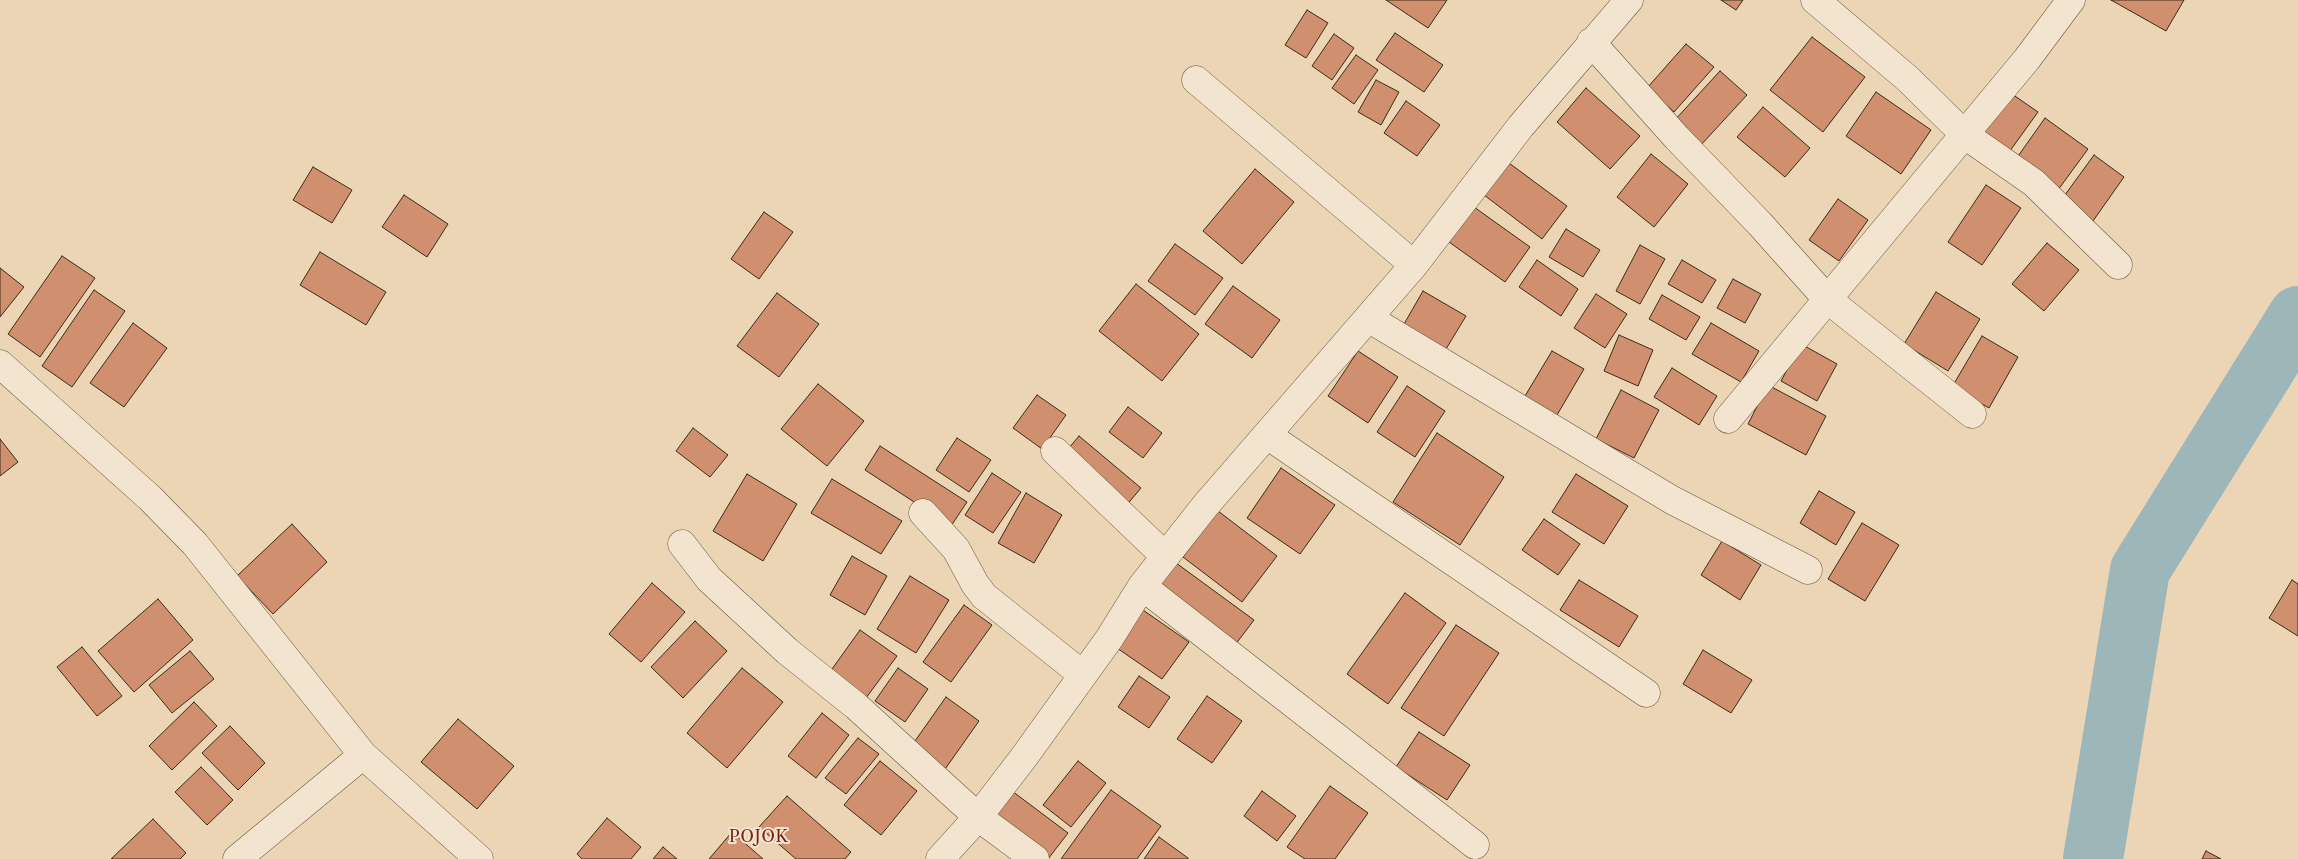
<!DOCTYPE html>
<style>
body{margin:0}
canvas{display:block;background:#ecd5b5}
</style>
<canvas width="2298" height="859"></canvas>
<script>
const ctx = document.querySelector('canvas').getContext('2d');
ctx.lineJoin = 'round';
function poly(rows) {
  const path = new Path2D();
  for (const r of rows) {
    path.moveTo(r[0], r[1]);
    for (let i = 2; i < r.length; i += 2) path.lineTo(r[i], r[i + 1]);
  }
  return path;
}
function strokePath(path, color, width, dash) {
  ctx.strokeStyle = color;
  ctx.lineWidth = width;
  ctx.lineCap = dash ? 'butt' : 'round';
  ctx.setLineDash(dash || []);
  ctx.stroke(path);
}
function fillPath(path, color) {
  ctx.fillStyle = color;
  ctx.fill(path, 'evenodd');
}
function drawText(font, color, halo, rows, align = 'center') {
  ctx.font = font + ' "Libre Caslon Text",serif';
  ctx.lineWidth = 4;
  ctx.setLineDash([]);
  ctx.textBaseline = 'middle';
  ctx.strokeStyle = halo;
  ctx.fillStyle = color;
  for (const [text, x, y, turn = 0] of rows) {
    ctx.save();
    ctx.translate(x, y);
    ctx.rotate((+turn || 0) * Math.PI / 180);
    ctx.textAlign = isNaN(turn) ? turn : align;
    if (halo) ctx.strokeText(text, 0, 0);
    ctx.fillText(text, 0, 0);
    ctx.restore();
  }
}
strokePath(poly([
 [2093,859,2140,570,2298,316]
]), '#9db6b9', 60);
const building = poly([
 [1386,0,1447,0,1428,28,1386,0],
 [1721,0,1743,0,1736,10,1721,0],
 [2111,0,2184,0,2166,31,2111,0],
 [1307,10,1328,23,1306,58,1285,45,1307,10],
 [1395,33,1443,65,1424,92,1376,60,1395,33],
 [1334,34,1354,48,1332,80,1312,66,1334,34],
 [1812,37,1865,77,1823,132,1770,90,1812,37],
 [1686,44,1714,67,1674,112,1647,88,1686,44],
 [1356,55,1378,70,1354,104,1332,88,1356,55],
 [1720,71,1747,95,1700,146,1673,122,1720,71],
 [1376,80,1399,92,1381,125,1358,112,1376,80],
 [1586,88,1640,136,1610,169,1557,122,1586,88],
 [1876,92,1931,130,1901,174,1846,136,1876,92],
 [2009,92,2038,112,2007,155,1979,134,2009,92],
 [1406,101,1440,125,1417,156,1384,133,1406,101],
 [1763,107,1810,148,1785,177,1737,137,1763,107],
 [2045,118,2088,149,2058,190,2016,159,2045,118],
 [1651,154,1688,184,1654,227,1617,197,1651,154],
 [2094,155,2124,177,2093,221,2062,199,2094,155],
 [1509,163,1567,206,1542,239,1484,195,1509,163],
 [313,167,352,190,332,223,293,200,313,167],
 [1255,169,1294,202,1242,264,1203,231,1255,169],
 [1986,185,2021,208,1982,265,1948,242,1986,185],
 [404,195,448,224,427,257,382,227,404,195],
 [1838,199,1868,220,1839,261,1809,240,1838,199],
 [1474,207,1530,247,1505,282,1449,242,1474,207],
 [764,212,793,232,759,279,731,259,764,212],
 [1566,229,1600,250,1583,277,1549,257,1566,229],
 [2047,243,2079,270,2044,311,2012,284,2047,243],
 [1175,244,1223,278,1195,315,1148,281,1175,244],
 [1640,245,1665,259,1640,304,1616,291,1640,245],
 [320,252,386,292,366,325,300,285,320,252],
 [62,256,95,278,40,357,8,334,62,256],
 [1537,260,1578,289,1561,316,1519,287,1537,260],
 [1682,260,1716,280,1702,303,1668,284,1682,260],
 [0,268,24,287,0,317,0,268],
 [1733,279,1761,294,1745,323,1717,308,1733,279],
 [1136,284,1199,334,1162,381,1099,331,1136,284],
 [1233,286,1280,320,1252,358,1205,324,1233,286],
 [94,290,125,311,72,387,42,366,94,290],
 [1423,291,1466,316,1446,349,1404,324,1423,291],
 [1936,292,1980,319,1948,371,1904,344,1936,292],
 [777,293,819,324,779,377,737,346,777,293],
 [1596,294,1627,314,1605,348,1574,328,1596,294],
 [1662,295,1700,317,1686,340,1649,319,1662,295],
 [133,323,167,348,124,407,90,383,133,323],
 [1711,323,1759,351,1741,382,1692,354,1711,323],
 [1619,335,1653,350,1638,386,1604,371,1619,335],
 [1982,336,2018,357,1989,408,1952,387,1982,336],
 [1801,344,1837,364,1817,401,1781,381,1801,344],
 [1358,351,1398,377,1368,423,1328,396,1358,351],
 [1552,351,1584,369,1557,415,1525,396,1552,351],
 [1672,368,1717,396,1699,425,1654,397,1672,368],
 [818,384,864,421,827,466,781,429,818,384],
 [1768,385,1826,416,1806,455,1748,424,1768,385],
 [1407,386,1445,411,1415,457,1377,432,1407,386],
 [1621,390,1659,410,1634,458,1596,439,1621,390],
 [1037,395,1066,415,1042,449,1013,428,1037,395],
 [1128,407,1162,433,1143,458,1109,432,1128,407],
 [693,428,728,455,710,477,676,451,693,428],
 [1437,433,1504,477,1460,545,1393,502,1437,433],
 [1079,436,1141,488,1125,507,1063,455,1079,436],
 [957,438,991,460,969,492,936,470,957,438],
 [0,439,18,462,0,476,0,439],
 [880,446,967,502,951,526,865,470,880,446],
 [1281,468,1335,505,1300,554,1247,518,1281,468],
 [992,473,1021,492,993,533,965,515,992,473],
 [747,474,797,504,763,561,713,531,747,474],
 [1576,474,1628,506,1604,544,1552,512,1576,474],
 [832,479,902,521,881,554,811,513,832,479],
 [1819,491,1855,512,1836,545,1800,523,1819,491],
 [1026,493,1062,515,1034,563,998,543,1026,493],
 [1218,511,1277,556,1242,602,1183,557,1218,511],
 [1544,519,1580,544,1558,575,1522,550,1544,519],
 [1862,523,1899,545,1865,601,1828,579,1862,523],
 [292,524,327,562,273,614,237,576,292,524],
 [1722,541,1761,565,1740,600,1701,575,1722,541],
 [852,556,887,576,865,615,830,595,852,556],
 [1172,560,1254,620,1235,645,1154,585,1172,560],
 [910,576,949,600,916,653,877,629,910,576],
 [1579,580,1638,616,1619,647,1560,610,1579,580],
 [2292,580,2298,584,2298,636,2269,618,2292,580],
 [652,583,685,612,641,662,609,634,652,583],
 [1405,593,1446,623,1388,704,1347,674,1405,593],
 [158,599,193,640,134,692,98,651,158,599],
 [964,605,992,625,951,682,923,662,964,605],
 [1140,608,1189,642,1162,679,1114,646,1140,608],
 [695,621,727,651,683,698,651,667,695,621],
 [1456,625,1499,653,1444,736,1401,708,1456,625],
 [860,630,897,656,863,702,827,676,860,630],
 [82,647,122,696,97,716,57,667,82,647],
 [1703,650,1752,680,1731,713,1683,684,1703,650],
 [190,651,214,679,172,713,149,685,190,651],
 [742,668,783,702,727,768,687,733,742,668],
 [898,668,928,689,905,722,875,701,898,668],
 [1139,676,1170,697,1149,728,1118,707,1139,676],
 [1207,696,1242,721,1212,763,1177,739,1207,696],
 [946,697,979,721,943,772,910,748,946,697],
 [194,702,217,726,172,770,149,746,194,702],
 [822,713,849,735,816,778,788,756,822,713],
 [458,719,514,766,477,809,421,762,458,719],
 [230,726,265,763,238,790,202,753,230,726],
 [1419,732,1470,765,1447,800,1396,767,1419,732],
 [858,738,879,754,846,794,825,778,858,738],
 [880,761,917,791,881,835,844,805,880,761],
 [1078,761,1106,783,1071,827,1043,805,1078,761],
 [201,767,233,800,207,825,175,792,201,767],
 [1330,786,1368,813,1335,859,1305,859,1287,847,1330,786],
 [1111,790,1161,826,1137,859,1061,859,1111,790],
 [1012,791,1068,833,1048,859,991,818,1012,791],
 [1262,791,1296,816,1277,841,1244,816,1262,791],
 [787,796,851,852,845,859,796,859,759,827,787,796],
 [607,818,641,847,631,859,582,859,577,854,607,818],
 [153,819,186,853,180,859,111,859,153,819],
 [732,832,763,859,709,859,732,832],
 [1159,837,1188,858,1188,859,1144,859,1159,837],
 [663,847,677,859,653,859,663,847],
 [2206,851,2221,859,2202,859,2206,851]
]);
fillPath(building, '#d09070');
strokePath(building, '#3b2b16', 1);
const minor = poly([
 [1815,0,1908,79,1965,135,2034,183,2118,265],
 [1591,42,1677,138,1760,224,1827,299,1972,414],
 [1196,80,1414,265],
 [1368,318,1672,500,1808,570],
 [0,364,150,498,195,544,363,755,479,859],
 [1728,419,2027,59,2071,0],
 [1267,435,1646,693],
 [1055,451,1165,556],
 [923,513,956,549,975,584,984,596,1083,675],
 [682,544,709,579,787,651,856,706,978,817,1035,859],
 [1142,586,1475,845],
 [237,859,363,755],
 [940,859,978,817,1024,757,1109,639,1142,586,1205,506,1414,265,1521,126,1629,0]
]);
strokePath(minor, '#67563e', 29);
strokePath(minor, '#f3e4cf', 28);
ctx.letterSpacing = '1px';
drawText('16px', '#7a1f14', '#f3e4cf', [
 ["POJOK",759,837]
]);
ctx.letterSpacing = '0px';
</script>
